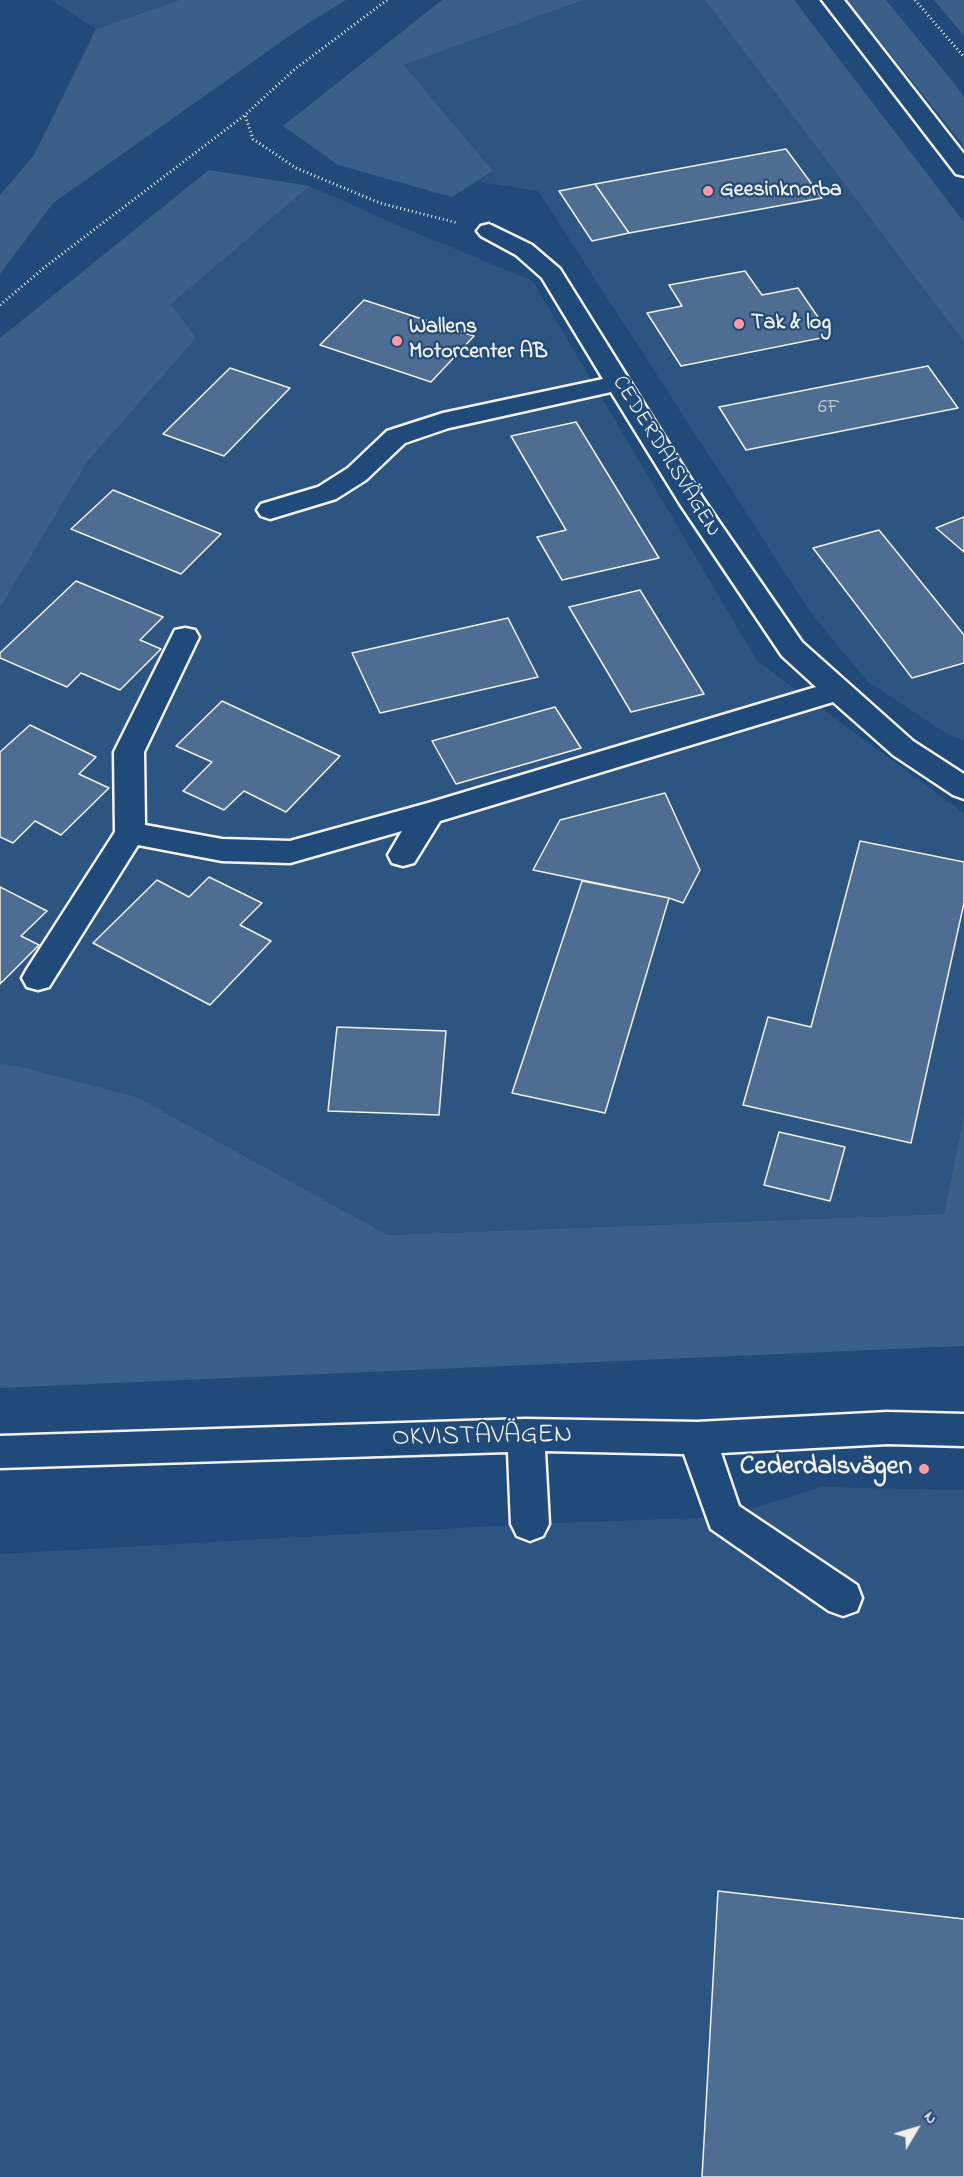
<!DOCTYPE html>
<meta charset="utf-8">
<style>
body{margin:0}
#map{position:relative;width:964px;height:2177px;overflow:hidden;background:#1f4a7a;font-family:"Indie Flower",sans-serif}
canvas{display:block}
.north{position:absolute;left:886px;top:2099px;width:60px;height:60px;-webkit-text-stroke:4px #1f4a7a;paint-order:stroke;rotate:52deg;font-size:16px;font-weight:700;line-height:24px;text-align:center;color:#f4f1e8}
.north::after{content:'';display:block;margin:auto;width:21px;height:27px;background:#f4f1e8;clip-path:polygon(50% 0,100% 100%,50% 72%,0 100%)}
</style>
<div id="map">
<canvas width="964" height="2177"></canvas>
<div class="north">N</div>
</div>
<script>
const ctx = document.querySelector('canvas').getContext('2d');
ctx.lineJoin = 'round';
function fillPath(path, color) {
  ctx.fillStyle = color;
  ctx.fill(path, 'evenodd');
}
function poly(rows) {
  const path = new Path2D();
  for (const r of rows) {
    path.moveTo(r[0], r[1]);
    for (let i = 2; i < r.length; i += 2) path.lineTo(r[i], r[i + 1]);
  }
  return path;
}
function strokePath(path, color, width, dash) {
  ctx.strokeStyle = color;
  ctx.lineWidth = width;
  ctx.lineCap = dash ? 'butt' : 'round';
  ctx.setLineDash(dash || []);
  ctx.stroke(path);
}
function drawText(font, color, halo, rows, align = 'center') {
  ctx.font = font + ' "Indie Flower",sans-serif';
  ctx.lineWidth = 4.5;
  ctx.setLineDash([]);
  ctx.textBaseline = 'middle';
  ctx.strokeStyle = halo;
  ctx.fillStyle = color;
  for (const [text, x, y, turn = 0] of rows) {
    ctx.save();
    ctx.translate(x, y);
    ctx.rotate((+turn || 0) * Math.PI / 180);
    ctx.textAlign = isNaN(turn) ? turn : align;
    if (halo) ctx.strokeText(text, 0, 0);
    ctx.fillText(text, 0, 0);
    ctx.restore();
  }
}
fillPath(poly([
 [51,0,179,0,96,29],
 [584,0,705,0,964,342,964,741,944,732,867,681,811,613,538,191,480,182,493,171,404,65],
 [310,186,402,227,533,281,757,661,964,813,964,1114,944,1214,388,1235,137,1097,18,1066,0,1065,0,608,88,461,196,338,171,304],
 [822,1487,964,1490,964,2177,0,2177,0,1554,530,1524,724,1517]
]), '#2d5581');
fillPath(poly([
 [179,0,346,0,305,25,53,203,0,274,0,195,34,155,96,29],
 [442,0,584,0,404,65,493,171,452,197,338,165,283,126],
 [705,0,794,0,964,222,964,342],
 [847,0,886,0,954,83,964,97,964,146],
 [934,0,964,0,964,36],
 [209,170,310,186,171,304,196,338,88,461,0,608,0,338],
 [0,1065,18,1066,137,1097,388,1235,944,1214,964,1114,964,1346,0,1388]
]), '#3a5f88');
const building = poly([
 [786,149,822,198,629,233,595,184,786,149],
 [595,184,629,233,592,241,559,191,595,184],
 [745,271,762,295,798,288,831,336,681,366,647,313,682,306,669,285,745,271],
 [364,300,474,336,431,382,320,345,364,300],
 [928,366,958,408,746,450,719,407,928,366],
 [230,368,290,388,224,456,163,434,230,368],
 [576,422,659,558,562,580,537,537,566,530,511,436,576,422],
 [113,490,221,534,181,574,71,529,113,490],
 [964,517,964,552,936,528,964,517],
 [879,530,964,635,964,663,912,678,813,548,879,530],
 [76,581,163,617,140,640,161,649,120,690,81,673,67,687,0,658,0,653,76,581],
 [640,590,704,694,631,712,569,607,640,590],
 [508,618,538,677,380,713,352,653,508,618],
 [222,701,340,756,286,812,244,791,224,810,183,791,212,762,176,746,222,701],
 [555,707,581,748,456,784,432,741,555,707],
 [30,725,96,757,79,774,109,788,61,835,35,821,13,843,0,837,0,752,30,725],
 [665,793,700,870,683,903,669,898,533,870,560,820,665,793],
 [860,841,964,862,964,903,911,1143,743,1105,768,1017,811,1027,860,841],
 [209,877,262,903,240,925,271,941,210,1005,93,943,157,880,189,897,209,877],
 [582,881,669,898,605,1113,512,1093,582,881],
 [0,887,47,911,21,936,39,945,0,984,0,887],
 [337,1027,446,1031,439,1115,328,1111,337,1027],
 [779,1132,845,1147,830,1201,764,1185,779,1132],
 [718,1891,964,1919,964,2177,702,2177,718,1891]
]);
fillPath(building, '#4d6e92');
strokePath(building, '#f4f1e8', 1.5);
const minor = poly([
 [489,224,532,245,560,269,704,500,802,642,913,741,964,774,964,799,953,795,893,755,833,702,440,821,414,863,403,866,392,863,388,855,402,831,290,863,222,861,138,845,49,987,38,990,27,987,22,978,27,969,115,832,114,752,175,630,185,628,195,630,199,637,144,752,145,825,222,839,290,841,428,803,816,687,782,656,680,504,611,392,449,428,405,443,366,480,336,499,270,519,261,516,257,510,261,504,318,487,348,468,387,431,443,413,603,379,542,278,516,255,481,236,477,231,481,226,489,224],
 [888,1412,964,1414,964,1446,888,1444,721,1453,739,1506,857,1585,862,1598,857,1611,843,1616,829,1611,711,1529,684,1454,545,1451,549,1524,543,1536,530,1541,517,1536,511,1524,508,1452,0,1468,0,1436,526,1419,697,1422,888,1412]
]);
const major = poly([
 [822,0,844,0,964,154,964,176,956,174,822,0]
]);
strokePath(minor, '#f4f1e8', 5);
strokePath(major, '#f4f1e8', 5);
strokePath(poly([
 [387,0,295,69,245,115,253,139,296,168,380,203,458,223],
 [915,0,964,57],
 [0,305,45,267,245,115]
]), '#f4f1e8', 3, [1, 3]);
fillPath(minor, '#1f4a7a');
fillPath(major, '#1f4a7a');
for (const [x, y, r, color] of [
 [708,191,6,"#ff9aa2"],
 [739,324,6,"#ff9aa2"],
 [397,341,6,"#ff9aa2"],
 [924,1469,6,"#ff9aa2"]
]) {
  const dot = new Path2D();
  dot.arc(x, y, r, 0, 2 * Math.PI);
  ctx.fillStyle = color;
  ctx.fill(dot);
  strokePath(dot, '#1f4a7a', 2);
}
drawText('20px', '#cad0d2', null, [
 ["6F",829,409]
]);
drawText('bold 22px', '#f4f1e8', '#1f4a7a', [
 ["Geesinknorba",720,191],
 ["Tak & log",751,324],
 ["Wallens",409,328],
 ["Motorcenter AB",409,353]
], 'left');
drawText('22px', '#f4f1e8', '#1f4a7a', [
 ["CEDERDALSVÄGEN",665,457,58]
]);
drawText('27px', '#f4f1e8', '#1f4a7a', [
 ["OKVISTAVÄGEN",482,1438,-1]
]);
drawText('bold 27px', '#f4f1e8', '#1f4a7a', [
 ["Cederdalsvägen",912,1469]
], 'right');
</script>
